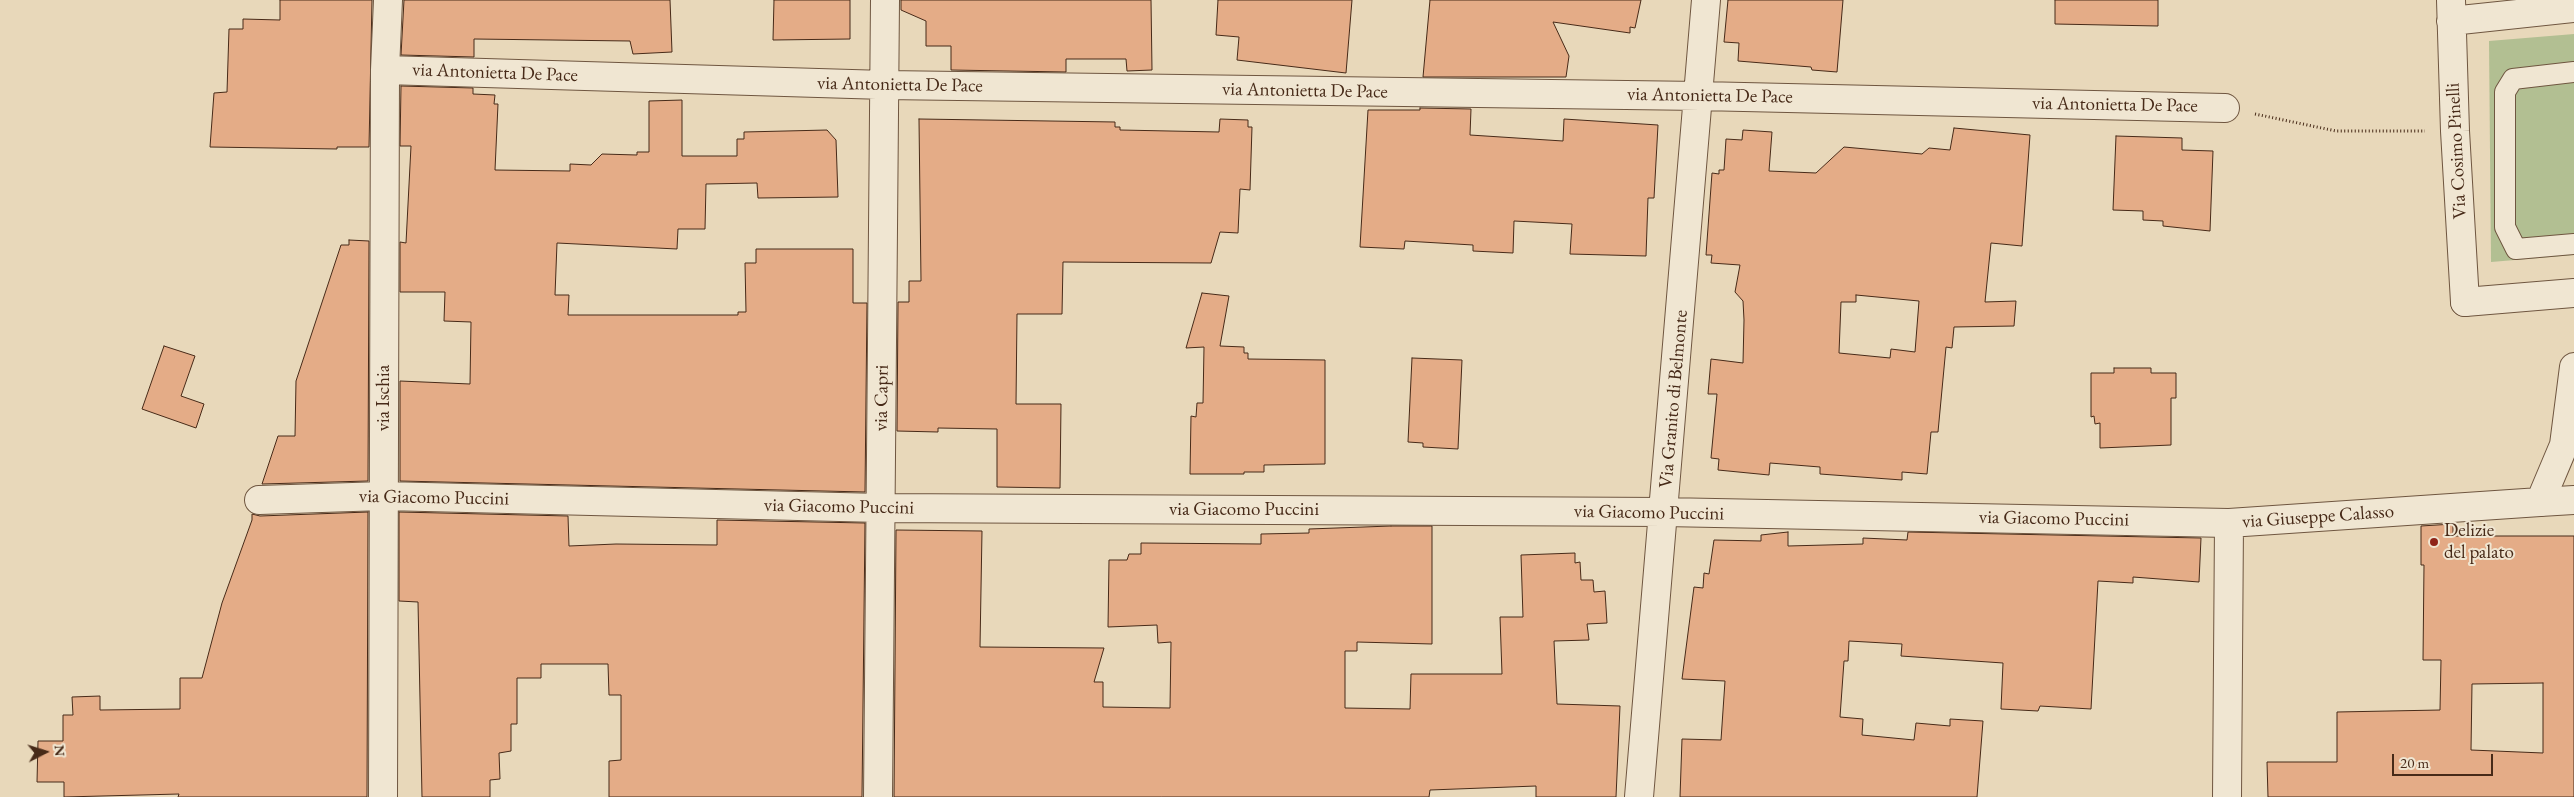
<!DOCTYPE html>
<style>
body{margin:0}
#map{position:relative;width:2574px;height:797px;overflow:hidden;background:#e8d8ba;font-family:"EB Garamond",serif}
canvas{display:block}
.north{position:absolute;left:20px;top:727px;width:50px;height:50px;-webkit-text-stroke:4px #f0e6d2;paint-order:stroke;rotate:85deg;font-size:14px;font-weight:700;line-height:20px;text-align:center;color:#472a18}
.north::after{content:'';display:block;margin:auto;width:18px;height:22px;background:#472a18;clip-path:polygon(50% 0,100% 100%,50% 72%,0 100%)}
.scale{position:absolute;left:2392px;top:754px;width:101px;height:22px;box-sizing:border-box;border:2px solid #472a18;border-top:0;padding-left:6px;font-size:15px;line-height:18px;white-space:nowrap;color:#472a18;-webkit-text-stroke:4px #f0e6d2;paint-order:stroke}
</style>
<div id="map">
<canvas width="2574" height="797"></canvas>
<div class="north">N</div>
<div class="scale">20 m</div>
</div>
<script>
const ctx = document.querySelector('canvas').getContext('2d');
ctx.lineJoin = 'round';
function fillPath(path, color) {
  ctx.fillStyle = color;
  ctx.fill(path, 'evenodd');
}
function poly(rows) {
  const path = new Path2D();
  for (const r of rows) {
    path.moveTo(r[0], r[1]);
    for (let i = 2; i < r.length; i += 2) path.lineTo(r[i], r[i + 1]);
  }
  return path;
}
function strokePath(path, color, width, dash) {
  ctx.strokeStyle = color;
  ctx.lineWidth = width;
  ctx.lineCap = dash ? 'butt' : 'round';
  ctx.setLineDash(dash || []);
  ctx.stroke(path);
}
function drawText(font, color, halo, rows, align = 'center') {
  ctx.font = font + ' "EB Garamond",serif';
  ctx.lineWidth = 4;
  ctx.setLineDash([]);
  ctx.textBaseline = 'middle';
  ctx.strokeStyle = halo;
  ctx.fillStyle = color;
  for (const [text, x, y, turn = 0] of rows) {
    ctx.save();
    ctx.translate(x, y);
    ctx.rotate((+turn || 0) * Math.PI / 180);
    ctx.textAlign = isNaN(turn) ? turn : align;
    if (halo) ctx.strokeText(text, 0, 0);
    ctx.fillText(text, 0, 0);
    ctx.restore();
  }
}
fillPath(poly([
 [2574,34,2574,255,2491,262,2489,41]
]), '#b2bf92');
const building = poly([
 [280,0,372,0,369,147,337,147,337,149,210,147,214,93,227,92,229,29,243,29,243,19,280,20,280,0],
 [404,0,670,0,672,52,633,54,630,41,474,39,474,57,401,55,404,0],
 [774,0,850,0,850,39,773,40,774,0],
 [901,0,1151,0,1152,70,1127,71,1126,59,1066,59,1066,72,951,70,951,46,926,46,926,21,901,10,901,0],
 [1218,0,1352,0,1346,73,1237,60,1239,37,1216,35,1218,0],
 [1430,0,1641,0,1635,28,1630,27,1630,33,1553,22,1569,56,1566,77,1423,77,1430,0],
 [1728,0,1843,0,1837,72,1812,70,1811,67,1738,61,1739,43,1724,42,1728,0],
 [2055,0,2158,0,2158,26,2055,24,2055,0],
 [401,86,473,88,473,94,495,95,494,104,498,104,495,170,570,171,570,164,591,165,602,154,637,155,637,152,649,152,649,101,682,100,682,156,737,156,737,139,744,139,744,132,827,130,836,140,838,197,758,198,757,183,706,184,705,229,678,229,677,249,557,243,555,295,569,295,568,315,738,315,738,312,746,312,745,263,756,263,756,249,853,249,853,303,867,303,865,492,400,481,400,381,470,384,471,322,444,321,445,292,400,292,400,242,406,243,411,146,400,146,401,86],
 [1420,108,1471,109,1470,135,1563,141,1564,119,1658,125,1654,198,1648,198,1646,256,1570,254,1572,224,1514,221,1513,253,1473,251,1473,245,1405,241,1404,249,1360,247,1368,110,1420,110,1420,108],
 [919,119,1115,122,1115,127,1120,127,1120,130,1219,132,1220,119,1248,120,1248,127,1252,127,1250,190,1240,189,1238,233,1220,232,1211,263,1063,262,1062,314,1017,314,1016,404,1061,404,1060,488,997,487,997,429,938,428,938,432,897,431,898,302,909,302,909,281,921,281,919,119],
 [1954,128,2030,135,2022,246,1991,243,1985,302,2016,301,2014,326,1954,327,1952,348,1946,347,1938,432,1931,432,1927,474,1902,472,1902,480,1820,474,1820,467,1770,463,1769,475,1718,470,1719,459,1711,458,1717,394,1708,394,1711,359,1743,363,1744,320,1743,301,1735,292,1740,265,1711,263,1712,255,1706,255,1712,173,1719,174,1719,170,1724,170,1726,139,1742,140,1743,130,1772,132,1769,171,1816,173,1844,147,1922,154,1929,148,1950,150,1954,128],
 [1856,295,1919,301,1915,352,1891,349,1890,358,1839,353,1841,302,1856,302,1856,295],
 [2116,136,2182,138,2182,150,2213,151,2210,231,2163,226,2163,221,2143,220,2143,211,2113,210,2116,136],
 [349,240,369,241,368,481,262,484,278,436,295,436,296,381,341,245,349,245,349,240],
 [1202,293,1229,296,1220,346,1244,347,1244,353,1248,353,1248,359,1325,360,1325,464,1264,465,1264,472,1244,472,1244,474,1190,474,1191,416,1196,417,1197,403,1203,403,1204,347,1186,348,1202,293],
 [164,346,195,356,181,396,204,404,196,428,142,409,164,346],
 [1412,358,1462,360,1458,449,1423,447,1423,443,1408,442,1412,358],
 [2114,368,2151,368,2151,373,2176,373,2176,398,2171,398,2171,445,2100,448,2100,423,2095,424,2094,416,2091,417,2091,373,2114,373,2114,368],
 [368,512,367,797,178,797,179,794,64,797,64,782,37,782,38,741,63,741,63,715,73,715,72,697,100,696,100,710,180,709,180,678,202,678,222,603,252,520,252,514,260,516,368,512],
 [399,512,568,516,569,546,616,544,717,545,717,520,865,523,862,797,609,797,609,761,621,760,621,695,609,695,608,664,541,664,541,678,517,678,517,724,511,724,511,751,499,753,500,779,490,780,490,797,422,797,418,602,399,601,399,512],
 [2453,524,2453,536,2574,536,2574,797,2268,797,2267,762,2337,762,2337,712,2440,710,2441,660,2423,660,2424,565,2421,565,2421,526,2453,524],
 [2543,683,2543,753,2471,750,2472,684,2543,683],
 [1391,526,1432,526,1432,644,1357,642,1357,651,1345,651,1345,708,1410,709,1411,674,1502,674,1500,617,1523,617,1521,555,1575,553,1575,563,1580,562,1581,580,1593,580,1594,592,1605,591,1607,623,1587,624,1589,640,1554,641,1557,704,1620,706,1616,797,1536,797,1536,786,1430,790,1429,797,894,797,896,530,982,531,980,647,1104,648,1094,682,1103,682,1103,707,1170,708,1171,642,1158,643,1157,625,1108,627,1109,560,1127,560,1129,554,1141,554,1141,543,1261,544,1261,534,1309,533,1309,529,1391,526],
 [1788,532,1788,546,1863,544,1863,538,1907,540,1908,532,2201,538,2199,582,2133,577,2133,583,2098,581,2091,709,2040,706,2038,711,2001,709,2003,663,1901,656,1902,644,1849,641,1848,661,1844,661,1840,717,1863,719,1862,735,1914,740,1916,723,1950,726,1950,719,1983,721,1977,797,1680,797,1682,739,1721,740,1725,681,1682,679,1694,587,1703,588,1704,573,1709,574,1714,540,1761,541,1761,535,1788,532]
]);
fillPath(building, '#e4ac87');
strokePath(building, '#472a18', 1);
const service = poly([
 [2574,72,2513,79,2505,92,2505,227,2516,249,2574,244]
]);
const minor = poly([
 [2451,0,2455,131,2465,302],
 [2451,21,2574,8],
 [385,70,885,85,1700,96,2225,108],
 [259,500,384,496,881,508,1664,512,2229,523],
 [2540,502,2574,500],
 [383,797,385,70,388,0],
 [878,797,885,0],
 [1639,797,1706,0]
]);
const tertiary = poly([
 [2465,302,2574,293],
 [2227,797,2229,523,2540,502,2564,445,2574,367]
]);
strokePath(service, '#6f5640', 22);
strokePath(minor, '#6f5640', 30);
strokePath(tertiary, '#6f5640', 30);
strokePath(poly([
 [2255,114,2336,131,2425,131]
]), '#472a18', 3, [1, 2.5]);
strokePath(service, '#f0e6d2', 20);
strokePath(minor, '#f0e6d2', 28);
strokePath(tertiary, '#f0e6d2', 28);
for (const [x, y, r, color] of [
 [2434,542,5,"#8f2418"]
]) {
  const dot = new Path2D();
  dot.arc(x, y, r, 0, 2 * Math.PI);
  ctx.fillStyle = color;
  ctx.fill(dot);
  strokePath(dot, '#f0e6d2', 2);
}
drawText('19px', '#472a18', '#f0e6d2', [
 ["via Antonietta De Pace",495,73,2],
 ["via Antonietta De Pace",900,85,1],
 ["via Antonietta De Pace",1305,91,1],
 ["via Antonietta De Pace",1710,96,1],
 ["via Antonietta De Pace",2115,105,1],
 ["Via Cosimo Pinelli",2457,151,-93],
 ["via Ischia",384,398,-90],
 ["via Capri",882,398,-89],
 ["Via Granito di Belmonte",1674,399,-85],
 ["via Giacomo Puccini",434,498,1],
 ["via Giacomo Puccini",839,507,1],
 ["via Giacomo Puccini",1244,510],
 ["via Giacomo Puccini",1649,513,1],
 ["via Giuseppe Calasso",2318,517,-4],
 ["via Giacomo Puccini",2054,519,1]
]);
drawText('19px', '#472a18', '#f0e6d2', [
 ["Delizie",2444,531],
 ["del palato",2444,553]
], 'left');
</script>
